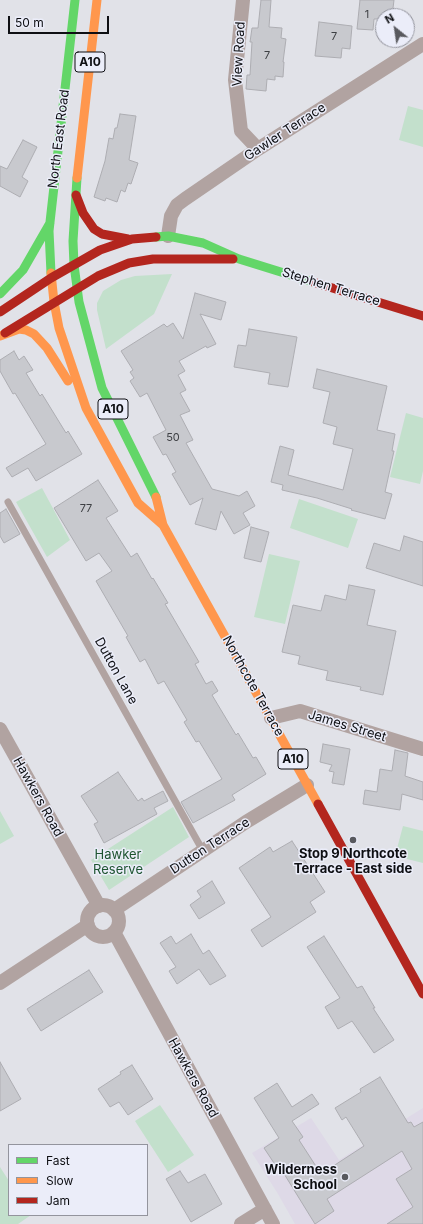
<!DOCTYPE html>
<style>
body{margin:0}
#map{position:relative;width:423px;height:1224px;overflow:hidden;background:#e1e2e8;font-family:Inter,sans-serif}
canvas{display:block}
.legend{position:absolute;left:8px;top:1144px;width:140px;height:72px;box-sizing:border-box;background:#ebedf9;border:1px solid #93949d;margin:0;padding:5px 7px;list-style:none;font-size:12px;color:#0e0f13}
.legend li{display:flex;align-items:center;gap:8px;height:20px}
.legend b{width:20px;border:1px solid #93949d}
.north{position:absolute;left:375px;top:8px;width:40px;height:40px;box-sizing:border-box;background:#ebedf9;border:1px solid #93949d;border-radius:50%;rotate:330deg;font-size:11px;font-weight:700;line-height:16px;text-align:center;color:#0e0f13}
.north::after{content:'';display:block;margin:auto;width:14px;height:18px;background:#58595e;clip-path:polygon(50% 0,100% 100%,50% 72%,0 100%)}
.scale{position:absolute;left:8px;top:16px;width:101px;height:18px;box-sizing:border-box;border:2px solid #0e0f13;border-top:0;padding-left:5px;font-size:12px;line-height:14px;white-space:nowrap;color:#0e0f13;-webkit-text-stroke:3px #ebedf9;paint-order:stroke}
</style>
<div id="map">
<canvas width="423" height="1224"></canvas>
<ul class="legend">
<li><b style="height:5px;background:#63d668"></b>Fast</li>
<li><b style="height:5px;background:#ff974d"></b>Slow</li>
<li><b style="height:5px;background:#b3261e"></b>Jam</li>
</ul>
<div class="north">N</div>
<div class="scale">50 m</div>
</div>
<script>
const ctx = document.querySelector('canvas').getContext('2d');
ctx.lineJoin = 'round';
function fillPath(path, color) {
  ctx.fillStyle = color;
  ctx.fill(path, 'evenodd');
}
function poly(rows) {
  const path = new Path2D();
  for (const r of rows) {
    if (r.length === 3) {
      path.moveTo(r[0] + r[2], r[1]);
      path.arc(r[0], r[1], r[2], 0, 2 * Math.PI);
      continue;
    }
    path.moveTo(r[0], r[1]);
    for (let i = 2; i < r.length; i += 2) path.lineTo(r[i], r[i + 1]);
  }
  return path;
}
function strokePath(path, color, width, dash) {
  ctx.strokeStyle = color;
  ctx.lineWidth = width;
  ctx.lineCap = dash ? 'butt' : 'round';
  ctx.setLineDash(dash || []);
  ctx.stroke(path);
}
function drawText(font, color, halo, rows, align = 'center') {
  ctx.font = font + ' Inter,sans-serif';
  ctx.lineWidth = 3;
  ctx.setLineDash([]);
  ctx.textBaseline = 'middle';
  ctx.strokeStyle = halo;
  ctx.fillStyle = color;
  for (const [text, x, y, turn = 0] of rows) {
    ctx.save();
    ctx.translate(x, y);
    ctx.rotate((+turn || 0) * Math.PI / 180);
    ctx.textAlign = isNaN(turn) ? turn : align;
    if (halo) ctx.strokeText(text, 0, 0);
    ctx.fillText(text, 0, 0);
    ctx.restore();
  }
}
fillPath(poly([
 [423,1108,423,1224,295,1224,278,1194,252,1153,311,1118,339,1160]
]), '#ded9e7');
fillPath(poly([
 [408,106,423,110,423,147,399,140],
 [172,274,154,314,106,349,97,310,97,303,103,291,121,280,135,276],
 [406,413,423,418,423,471,420,484,390,477],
 [42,488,70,540,47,557,16,502],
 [299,499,358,519,348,548,290,528],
 [269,554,300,561,285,624,254,617],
 [173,807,189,837,109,890,91,860],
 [0,811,14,836,0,844],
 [403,826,423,831,423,863,395,856],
 [160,1105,194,1155,168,1172,135,1121],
 [0,1167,9,1181,9,1215,31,1215,18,1224,0,1224]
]), '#c3e0cc');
const building = poly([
 [261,0,271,0,269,27,282,28,281,38,286,39,283,62,284,62,283,77,275,76,275,80,267,79,266,91,246,89,247,75,250,75,252,42,250,42,252,28,258,28,261,0],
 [360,0,394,0,392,16,383,16,383,19,374,19,373,30,357,29,360,0],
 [319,22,352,26,350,49,342,48,341,58,315,56,319,22],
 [120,114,136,116,129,160,138,163,131,184,128,183,125,192,121,190,117,202,106,198,105,201,94,197,105,161,109,138,113,139,115,128,117,128,120,114],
 [23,140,37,147,22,177,28,181,20,197,0,186,0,166,7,169,23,140],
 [195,293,226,302,221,320,200,314,216,344,207,348,206,346,179,361,185,371,178,375,186,390,180,393,190,411,180,415,193,440,186,443,212,489,239,496,247,491,255,506,243,513,250,525,234,534,221,511,216,530,195,524,203,498,190,505,172,474,176,472,166,454,163,455,153,437,166,430,147,393,140,397,130,381,134,378,130,372,133,370,121,351,164,324,167,327,173,323,183,339,195,293],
 [249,329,297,337,288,387,268,384,270,373,234,367,238,345,246,346,249,329],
 [14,351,19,360,24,356,33,370,26,373,40,396,42,394,66,433,68,431,82,454,36,481,28,468,12,477,6,468,46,444,15,393,13,394,0,371,0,360,14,351],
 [317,369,387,386,377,430,395,434,392,451,394,451,385,492,392,494,385,519,351,510,352,509,317,498,282,490,283,485,271,482,280,446,294,450,288,475,343,490,353,449,333,444,337,427,323,423,330,392,313,388,317,369],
 [98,480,118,511,106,518,131,557,137,553,152,579,153,578,168,603,165,604,199,662,195,664,206,684,212,681,218,691,212,695,236,735,238,733,253,758,256,757,266,774,232,795,235,800,193,823,181,802,222,779,199,741,196,742,184,722,187,720,164,681,158,684,145,659,140,662,126,637,128,636,96,581,112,571,99,553,86,561,54,508,98,480],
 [6,509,20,534,4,543,0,536,0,513,6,509],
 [251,527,269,532,261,562,244,558,251,527],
 [404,536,423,542,423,586,366,568,374,543,400,551,404,536],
 [349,585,375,590,367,625,396,631,383,695,360,690,361,687,326,680,328,671,298,664,300,656,282,652,293,605,321,611,325,595,346,600,349,585],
 [323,744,350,749,344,785,332,783,334,772,329,771,332,765,320,762,323,744],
 [395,750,408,753,405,776,423,782,423,800,402,794,400,810,363,804,365,790,377,792,380,769,392,771,395,750],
 [118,772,138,801,142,798,144,801,163,791,168,801,154,808,157,814,104,843,94,824,98,822,81,796,118,772],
 [292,841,325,892,310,902,316,912,262,947,251,930,271,917,239,868,270,847,273,852,292,841],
 [212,881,225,903,199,919,190,905,201,897,197,891,212,881],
 [191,934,203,954,209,950,226,976,210,985,199,969,177,984,169,971,176,967,160,943,171,936,176,944,191,934],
 [324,936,357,988,362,986,375,1008,373,1008,394,1040,374,1053,352,1021,338,1029,325,1007,340,998,307,947,324,936],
 [89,970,103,992,41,1031,27,1009,89,970],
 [0,1062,21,1099,0,1111,0,1062],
 [132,1065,153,1099,128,1115,119,1102,110,1107,98,1089,121,1074,120,1072,132,1065],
 [380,1077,408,1123,411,1122,414,1127,423,1122,423,1224,387,1224,413,1207,396,1179,412,1169,402,1151,327,1199,334,1211,315,1224,278,1164,276,1166,264,1148,279,1138,254,1098,277,1083,292,1107,312,1094,319,1104,292,1121,303,1137,299,1140,321,1174,364,1146,346,1117,342,1120,335,1108,361,1092,360,1089,380,1077],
 [180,1171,188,1183,205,1174,222,1204,191,1222,166,1179,180,1171]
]);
fillPath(building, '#c8c9ce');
strokePath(building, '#adadb2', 1);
strokePath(poly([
 [8,502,203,851]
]), '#b1a3a1', 7);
strokePath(poly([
 [243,0,235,80,241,131,258,149],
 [168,236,171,216,177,205,185,199,258,149,423,44],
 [271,718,300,711,423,749],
 [0,729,99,906],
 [103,921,16],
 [114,910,246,822,307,785],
 [114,932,273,1224],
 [0,983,88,925],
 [241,1224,265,1209]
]), '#b1a3a1', 14);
strokePath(poly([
 [77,178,73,241,74,265,79,302,102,388,156,497],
 [156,237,168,236,203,243,239,259,313,282],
 [51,273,49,231,75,0],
 [0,294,23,270,50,223]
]), '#63d668', 9);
strokePath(poly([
 [77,178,97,0],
 [51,273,54,302,59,328,86,408,138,503,163,525],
 [0,336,19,329,26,330,34,334,47,348,68,381],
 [156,497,163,525,318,804]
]), '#ff974d', 9);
strokePath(poly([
 [76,195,83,213,94,229,102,234,128,239],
 [313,282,423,316],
 [0,312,51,278,100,250,132,239,156,237],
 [5,333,98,276,129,263,153,259,233,259],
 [318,804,423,994]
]), '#b3261e', 9);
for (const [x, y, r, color] of [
 [353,840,4,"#58595e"],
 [345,1177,4,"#58595e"]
]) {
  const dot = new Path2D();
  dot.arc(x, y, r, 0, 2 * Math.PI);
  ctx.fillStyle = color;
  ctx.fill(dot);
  strokePath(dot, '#ebedf9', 1.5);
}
drawText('11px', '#3e4044', null, [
 ["1",367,15],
 ["7",334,37],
 ["7",267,56],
 ["50",173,438],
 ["77",86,509]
]);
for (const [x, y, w] of [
 [90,62,30],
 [113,409,30],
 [293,759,30]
]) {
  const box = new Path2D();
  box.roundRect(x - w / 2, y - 10, w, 20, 3);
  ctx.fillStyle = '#ebedf9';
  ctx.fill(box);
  strokePath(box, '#0e0f13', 1);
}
drawText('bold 12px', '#0e0f13', null, [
 ["A10",90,62],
 ["A10",113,409],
 ["A10",293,759]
]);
drawText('13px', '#0e0f13', '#ebedf9', [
 ["View Road",239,54,-87],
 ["Gawler Terrace",285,132,-33],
 ["North East Road",59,139,-83],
 ["Stephen Terrace",331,287,17],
 ["Dutton Lane",116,671,61],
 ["Northcote Terrace",253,686,61],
 ["James Street",347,726,17],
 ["Hawkers Road",38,797,61],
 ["Dutton Terrace",210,846,-33],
 ["Hawkers Road",193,1078,61]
]);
drawText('bold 13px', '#0e0f13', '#ebedf9', [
 ["Stop 9 Northcote",353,854],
 ["Terrace - East side",353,869],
 ["Wilderness",337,1170,"right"],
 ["School",337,1185,"right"]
]);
drawText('13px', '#1d5430', '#ebedf9', [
 ["Hawker",118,855],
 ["Reserve",118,870]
]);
</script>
